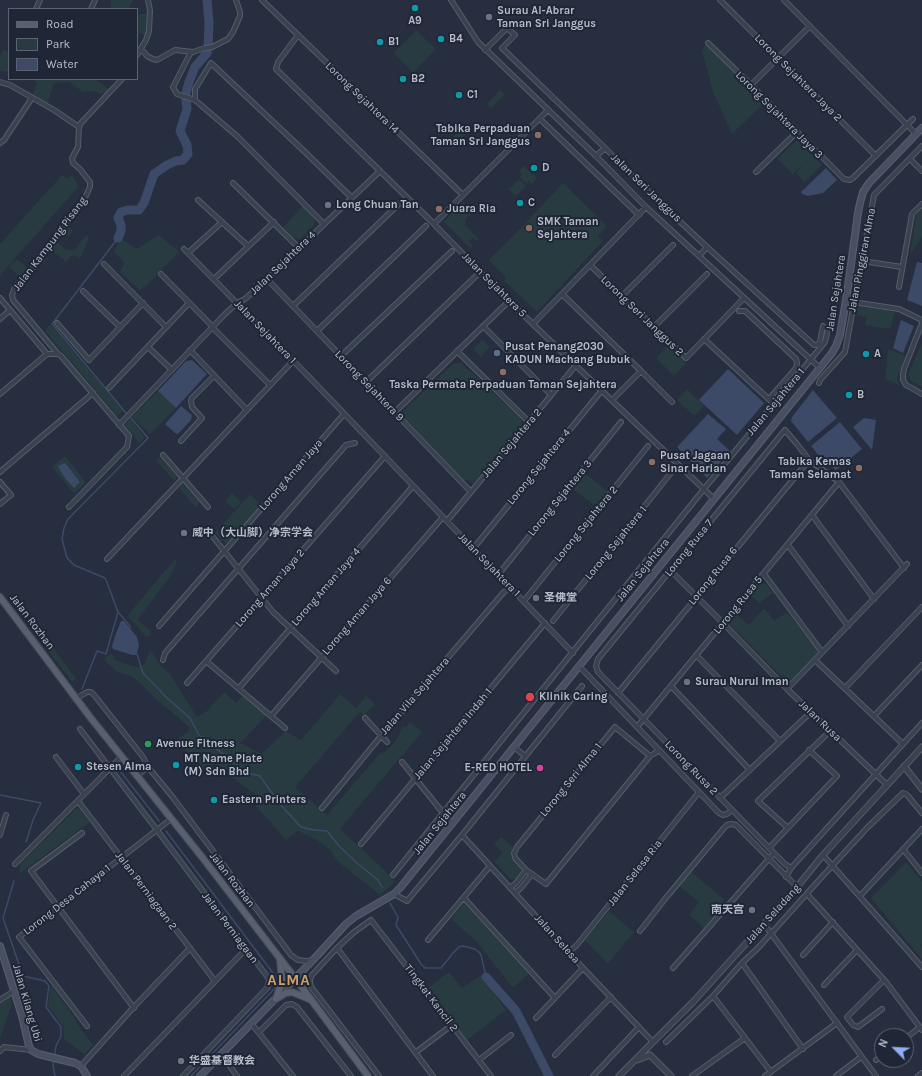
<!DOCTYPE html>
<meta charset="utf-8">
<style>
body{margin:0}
#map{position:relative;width:922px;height:1076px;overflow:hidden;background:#262e3f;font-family:Karla,sans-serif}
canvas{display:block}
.legend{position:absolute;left:8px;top:8px;width:130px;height:72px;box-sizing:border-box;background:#1f2635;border:1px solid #5c6271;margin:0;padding:5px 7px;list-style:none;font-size:12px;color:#b7bcca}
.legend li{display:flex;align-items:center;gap:8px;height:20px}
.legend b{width:20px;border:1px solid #5c6271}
.north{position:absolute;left:874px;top:1028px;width:40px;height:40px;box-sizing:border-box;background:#1f2635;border:1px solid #5c6271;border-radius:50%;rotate:294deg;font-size:11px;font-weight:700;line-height:16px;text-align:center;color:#b7bcca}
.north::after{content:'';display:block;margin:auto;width:14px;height:18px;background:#90adf5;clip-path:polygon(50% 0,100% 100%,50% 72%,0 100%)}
</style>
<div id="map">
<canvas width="922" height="1076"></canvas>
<ul class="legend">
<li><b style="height:5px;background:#58606f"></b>Road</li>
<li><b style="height:11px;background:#283b40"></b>Park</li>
<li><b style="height:11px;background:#3c4a68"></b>Water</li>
</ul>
<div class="north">N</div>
</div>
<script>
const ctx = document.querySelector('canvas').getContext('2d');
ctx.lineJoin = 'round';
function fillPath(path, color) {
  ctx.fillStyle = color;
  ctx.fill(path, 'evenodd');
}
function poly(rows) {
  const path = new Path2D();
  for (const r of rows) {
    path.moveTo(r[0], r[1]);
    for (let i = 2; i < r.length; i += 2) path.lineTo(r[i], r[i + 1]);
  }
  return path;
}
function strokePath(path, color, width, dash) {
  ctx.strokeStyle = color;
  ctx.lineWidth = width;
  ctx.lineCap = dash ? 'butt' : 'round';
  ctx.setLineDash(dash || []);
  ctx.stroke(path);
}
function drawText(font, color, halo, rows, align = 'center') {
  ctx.font = font + ' Karla,"Noto Sans SC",sans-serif';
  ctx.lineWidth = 4;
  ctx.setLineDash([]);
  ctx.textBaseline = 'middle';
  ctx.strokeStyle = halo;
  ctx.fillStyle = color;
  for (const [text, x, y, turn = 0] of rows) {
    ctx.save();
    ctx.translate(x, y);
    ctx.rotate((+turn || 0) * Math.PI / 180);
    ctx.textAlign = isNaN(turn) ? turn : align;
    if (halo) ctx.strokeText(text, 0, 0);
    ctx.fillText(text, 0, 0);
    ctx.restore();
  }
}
fillPath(poly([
 [111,0,133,0,128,9,111,9],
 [147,13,148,26,145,35,140,33,137,39,137,15],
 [416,30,436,49,413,73,394,53],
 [705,44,764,103,732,134,713,92,702,51],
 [3,50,9,52,9,72,0,71,0,56],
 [32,79,95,79,109,89,104,94,92,91,83,92,69,82,54,83,48,103,32,96,37,82],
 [500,90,505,94,491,108,487,103],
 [467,123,472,128,453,147,448,142],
 [798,139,813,154,812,156,822,165,805,182,796,173,804,164,793,174,777,159],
 [524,166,537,178,532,184,529,181,527,184,520,177,522,174,519,171],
 [62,175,67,178,72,175,79,186,18,255,1,275,0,278,0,244],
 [519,179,526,186,516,196,509,189],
 [563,183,607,226,598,236,603,241,537,312,504,281,506,278,489,260,516,233],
 [463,202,473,212,465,220,465,225,479,239,477,241,472,238,469,241,473,245,470,248,444,222],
 [304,205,315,218,314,225,301,239,293,238,283,227],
 [922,209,922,237,910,255,916,215],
 [67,226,73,230,68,237,64,233,57,242,65,249,74,250,86,235,89,237,82,255,79,259,76,256,71,256,66,262,51,250,45,257,47,259,44,263,41,262,43,256],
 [159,235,179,252,147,285,140,290,120,272,125,263,113,251,122,239,136,249],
 [17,259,28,269,20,277,9,267],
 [859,306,895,312,890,329,865,325,867,317,857,315],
 [50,324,123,411,117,416,45,331],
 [482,340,490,347,481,357,473,349],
 [922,343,922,387,911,381,908,374],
 [668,345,686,363,674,376,656,358],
 [888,349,906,356,897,378,899,385,885,379],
 [454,363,461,363,521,418,522,426,473,484,467,479,464,481,403,416,403,411],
 [687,389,704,406,694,416,677,400],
 [158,391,176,408,150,434,132,417],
 [130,419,145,437,139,443,124,425],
 [65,456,86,482,74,494,52,467],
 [160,457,177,476,176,480,174,480,173,479,156,461],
 [585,473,608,492,596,507,572,488],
 [181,484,184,485,200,503,196,508,180,489,179,485],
 [232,493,241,502,234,509,225,501],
 [250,494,261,505,226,544,215,533],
 [175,559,177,562,169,578,137,620,150,630,150,635,147,637,127,616],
 [761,583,766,584,773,593,759,603,751,595],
 [764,608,774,621,787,612,820,652,788,683,729,623,736,615,749,625],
 [40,631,76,678,72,682,36,635],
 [150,650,162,667,170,674,197,717,206,712,224,692,236,703,244,695,267,715,240,743,261,754,286,731,301,740,340,694,356,708,366,696,375,704,364,716,360,712,295,787,327,815,380,753,385,752,397,739,403,726,405,728,410,722,422,732,340,829,393,878,394,883,380,895,335,859,331,851,317,840,298,831,286,840,256,806,261,799,214,764,205,771,176,740,189,731,189,727,156,699,138,681,129,675,117,672,106,662,104,658,108,656,110,654,115,656,114,659,123,663,138,667,144,665],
 [78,807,90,822,19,874,20,864],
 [501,837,513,847,511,853,512,858,520,868,521,872,517,878,511,880,495,862,503,852,494,845],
 [906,862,922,881,922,944,921,945,922,947,922,959,871,898],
 [690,871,724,899,724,902,726,904,704,928,689,915,699,902,678,885],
 [464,903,529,974,513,988,476,941,451,919],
 [609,911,634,932,608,964,585,940],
 [449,972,462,988,481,975,506,1010,467,1040,428,988],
 [51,985,77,1021,76,1022,93,1045,84,1054,64,1039,63,1026,48,1006],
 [11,997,12,1004,0,1038,0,1004]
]), '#283b40');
fillPath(poly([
 [826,168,837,180,823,193,808,196,802,194,801,192],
 [917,262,922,263,922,306,907,300],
 [901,320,914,326,903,353,893,348],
 [192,360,207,374,176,408,158,391,186,361],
 [728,369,764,403,737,435,699,400],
 [813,390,837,418,808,442,791,421,792,417],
 [181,406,192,415,191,420,178,434,175,433,165,424],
 [708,414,726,429,717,439,730,451,707,478,677,447],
 [864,418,876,420,872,450,853,427],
 [840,422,862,449,836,470,820,457,811,446],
 [65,463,80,482,74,488,65,478,59,468,58,466],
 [121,621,124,621,137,637,139,646,136,655,132,655,113,649,112,646,115,636]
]), '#3c4a68');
strokePath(poly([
 [118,238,52,324,126,413],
 [118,612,130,626,129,629],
 [136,651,143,673,167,698,190,718,199,735,236,764,251,774,260,776,279,803,301,827,314,830,327,831,340,847,357,863,378,880,382,887],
 [82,689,97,651,106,654,118,612,106,580,105,578,74,565,67,558,66,554,62,539,64,528,68,519,148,438,131,418],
 [117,767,159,821],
 [0,795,41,803,33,820,26,842],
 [166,831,276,977,276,987,191,1076],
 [14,881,3,918,23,976,45,981,49,986,46,1007,61,1027,61,1036,56,1046,53,1065,55,1076],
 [390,903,398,917,396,925,421,964,425,968,441,968,453,953,459,947,463,946,475,949,479,952,481,955,486,977]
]), '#3c4a68', 1.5);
strokePath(poly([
 [118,238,121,231,121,225,118,218,121,212,128,210,139,210,144,203,154,174,167,165,176,161,183,160,188,154,187,145,180,131,187,109,186,101,186,93,189,82,195,67,207,53,208,49,209,23,207,0],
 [486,977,516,1011,549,1076]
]), '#3c4a68', 9);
const minor = poly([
 [262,0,463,195],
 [451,0,478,42,596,156,646,207,820,368],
 [720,0,876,156],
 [784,0,916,134],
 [36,9,40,0],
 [91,9,95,0],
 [298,35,278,62,276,69,431,221,509,301,714,499],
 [708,43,751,85,844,179,850,180,853,178,913,119],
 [141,50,144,52,147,56,153,59,157,60,175,50,193,52,205,48,212,47,228,39,233,32,240,16,240,12,236,0],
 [191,52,173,87,177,94,195,100],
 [137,55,146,40,149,31,150,10,148,0],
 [0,82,10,85,54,110,79,127],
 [751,85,810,26],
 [540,119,639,215],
 [0,143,4,140,30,101,31,97],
 [596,156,605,148],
 [910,159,922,171],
 [756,172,797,132],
 [233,183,299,248],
 [198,200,248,246],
 [324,224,238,137,195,100,195,89,211,63,305,152,352,198],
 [434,224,548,110],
 [184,249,312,380,573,653],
 [188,253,222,222],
 [699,256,707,247],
 [862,261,902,267],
 [104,264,166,327],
 [590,265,686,358,744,298],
 [161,274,210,324],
 [214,279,274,222],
 [267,279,471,492],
 [899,287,912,214,922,204],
 [83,291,120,327],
 [562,294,641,371,612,400],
 [622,296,673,245],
 [0,298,47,354],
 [846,301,899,309,922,320],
 [293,306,401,202],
 [739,311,745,311,796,359,797,363,796,368,769,399],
 [0,319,10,310],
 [57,323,89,360,143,303],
 [922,323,904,369,903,374,903,380,906,385,922,394],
 [533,324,646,207],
 [483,326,551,395],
 [212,327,270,385],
 [654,327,707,274],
 [317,331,426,226],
 [704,339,774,404],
 [148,347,172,370],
 [190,350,247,410],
 [457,351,529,422],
 [47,354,58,354,61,356,129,436,127,447,69,507],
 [58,354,13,300,12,295,15,287,33,268,40,256,83,202,90,187,90,182,80,169,73,163,72,158,78,147,79,127,81,123,122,79],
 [341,356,452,251],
 [641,371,672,402],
 [366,382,477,275],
 [819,383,820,380,845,352,874,195,922,146],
 [109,388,189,303],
 [0,394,47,354],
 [395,412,509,301],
 [119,425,224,315,237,303,245,299,254,291,380,171],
 [181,441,202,418,192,407,191,401,192,398,214,376],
 [163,455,208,507],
 [0,472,93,393],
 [0,482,11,495,0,504],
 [812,515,874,599],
 [447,521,576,365],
 [213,537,273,612,336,671],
 [477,544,602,390],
 [788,545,848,626],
 [107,559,293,361],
 [671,571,723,623,787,689,887,785],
 [764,574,822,652],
 [498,575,621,422],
 [524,601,648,446],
 [553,621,678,464],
 [159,626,344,414],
 [696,655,780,741],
 [163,660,165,653,346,445,355,443],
 [815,660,903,744],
 [206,661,285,728],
 [579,666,719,813,723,815,727,814,732,810],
 [187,683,385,456],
 [671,686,750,770],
 [239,688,413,486],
 [845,688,922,607],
 [787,689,907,564],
 [618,693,809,460],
 [77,698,87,692,91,692,95,696,143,757,148,767,171,795,291,955,298,960,306,961,313,960],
 [271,716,443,517],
 [874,716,922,665],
 [365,718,387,742],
 [637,727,839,482],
 [80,729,157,830,269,979,268,987,183,1076],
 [514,747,525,756],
 [650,756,615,727,517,847,514,853,515,858,526,870,546,884,650,756,655,753,659,750],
 [56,757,84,794],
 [402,762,452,824],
 [137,776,148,767],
 [720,798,811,712],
 [78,801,215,981],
 [322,808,381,736,503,593,510,587],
 [736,825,797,887],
 [788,828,758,801,830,731],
 [82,833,31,871,134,1008],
 [0,835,6,815],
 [462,835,583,968,653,1042],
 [361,844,545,623],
 [769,848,837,776,809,750],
 [903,849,922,873],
 [823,855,922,967],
 [15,864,121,757],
 [791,868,785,864,774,853,598,672,596,666,598,659,785,430,797,444,809,460,839,482,904,568],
 [393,875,704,489,825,342,828,329,823,326,820,342,817,345,814,345,707,247,656,199,605,148,502,48,515,35,507,28,485,50],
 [786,877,791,868,922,723],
 [510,888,516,883,526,870],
 [515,893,521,888,532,874],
 [394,894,407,901,462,835,582,686],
 [807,894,886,982,922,1030],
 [860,896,922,829],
 [464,898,555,998],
 [764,924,876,1076],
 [640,931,665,899,724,828,727,825,731,824,736,825],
 [428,940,490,866],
 [337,948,433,1076],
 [569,952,577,945,699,792],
 [803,955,833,922],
 [742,963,803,1049],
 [673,968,774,853],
 [824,985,857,950],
 [713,996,771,1072],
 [0,1000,14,991],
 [882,1009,858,1027,853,1025,847,1017,884,980],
 [536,1018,583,968],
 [251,1023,293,1076],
 [87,1026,19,937,171,819],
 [259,1032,286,1005,292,1004,297,1007,351,1076],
 [906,1038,920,1027],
 [666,1042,713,996,742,963,758,948,820,879,867,828,903,793,906,794,908,796,922,813],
 [0,1051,4,1047,31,1050],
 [416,1052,452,1025],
 [555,1055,611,997],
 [479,1060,511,1035],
 [876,1060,882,1056],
 [229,1065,237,1076],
 [81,1066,132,1009,190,948],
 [124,1076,246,949],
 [379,1076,312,988,310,983,310,979,312,975,337,948,353,933,371,920,491,1076],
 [593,1076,639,1027],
 [692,1076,745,1038],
 [765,1076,837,1023],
 [836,1076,861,1057],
 [918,1076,922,1073]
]);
const tertiary = poly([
 [904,766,922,789],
 [650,1055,671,1076],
 [637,1060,650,1055],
 [619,1076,693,1002,797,887,823,855,922,747]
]);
const secondary = poly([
 [0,946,22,1016,29,1046,31,1050,38,1054,75,1063,81,1066,87,1076],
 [200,1076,313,960,346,924,356,916,394,894,400,888,832,353,836,346,840,335,847,294,858,213,860,203,863,192,869,183,922,128]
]);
const primary = poly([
 [0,597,90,717,202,857,295,978,368,1076],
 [276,999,280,987,282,980,280,959],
 [276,999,286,993,292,992,309,999]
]);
strokePath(minor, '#555c6a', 6);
strokePath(tertiary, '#555c6a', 7);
strokePath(secondary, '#555c6a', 8);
strokePath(primary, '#444a59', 8);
strokePath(minor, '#3a414f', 4);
strokePath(tertiary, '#3a414f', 5);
strokePath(secondary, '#484f62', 5.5);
strokePath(primary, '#58606f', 6);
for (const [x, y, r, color] of [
 [415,8,4,"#0f9aa8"],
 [489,17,4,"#6b7280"],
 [441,39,4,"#0f9aa8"],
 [380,42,4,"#0f9aa8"],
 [403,79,4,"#0f9aa8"],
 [459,95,4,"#0f9aa8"],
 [538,135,4,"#8d6e63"],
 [534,168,4,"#0f9aa8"],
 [520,203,4,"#0f9aa8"],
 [328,205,4,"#6b7280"],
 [439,209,4,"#8d6e63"],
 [529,228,4,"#8d6e63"],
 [497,353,4,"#5c6f8a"],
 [866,354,4,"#0f9aa8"],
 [503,372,4,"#8d6e63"],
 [849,395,4,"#0f9aa8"],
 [652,462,4,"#8d6e63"],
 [859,468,4,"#8d6e63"],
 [184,533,4,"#6b7280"],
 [536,598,4,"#6b7280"],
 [687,682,4,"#6b7280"],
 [530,697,5,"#e0444e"],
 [148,744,4,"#2e9e5b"],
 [176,765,4,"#0f9aa8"],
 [78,767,4,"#0f9aa8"],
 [540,768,4,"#d1479c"],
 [214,800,4,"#0f9aa8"],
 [752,910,4,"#6b7280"],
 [181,1061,4,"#6b7280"]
]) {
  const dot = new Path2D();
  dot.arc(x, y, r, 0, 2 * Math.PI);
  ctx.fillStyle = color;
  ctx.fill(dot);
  strokePath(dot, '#1f2635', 1.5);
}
drawText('bold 11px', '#b7bcca', '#1f2635', [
 ["Surau Al-Abrar",497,11],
 ["Taman Sri Janggus",497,24],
 ["A9",415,21,"center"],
 ["B4",449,39],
 ["B1",388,42],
 ["B2",411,79],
 ["C1",467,95],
 ["Tabika Perpaduan",530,129,"right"],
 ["Taman Sri Janggus",530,142,"right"],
 ["D",542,168],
 ["C",528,203],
 ["Long Chuan Tan",336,205],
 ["Juara Ria",447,209],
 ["SMK Taman",537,222],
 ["Sejahtera",537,235],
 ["Pusat Penang2030",505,347],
 ["KADUN Machang Bubuk",505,360],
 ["A",874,354],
 ["Taska Permata Perpaduan Taman Sejahtera",503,385,"center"],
 ["B",857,395],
 ["Pusat Jagaan",660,456],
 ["Sinar Harian",660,469],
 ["Tabika Kemas",851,462,"right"],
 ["Taman Selamat",851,475,"right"],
 ["威中（大山脚）净宗学会",192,533],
 ["圣佛堂",544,598],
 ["Surau Nurul Iman",695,682],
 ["Klinik Caring",539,697],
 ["Avenue Fitness",156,744],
 ["MT Name Plate",184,759],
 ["(M) Sdn Bhd",184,772],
 ["Stesen Alma",86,767],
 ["E-RED HOTEL",532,768,"right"],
 ["Eastern Printers",222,800],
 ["南天宫",744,910,"right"],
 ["华盛基督教会",189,1061]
], 'left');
drawText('11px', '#b7bcca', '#1f2635', [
 ["Lorong Sejahtera Jaya 2",798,78,45],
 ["Lorong Sejahtera 14",362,98,44],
 ["Lorong Sejahtera Jaya 3",779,115,45],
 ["Jalan Seri Janggus",646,188,44],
 ["Jalan Kampung Pisang",50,244,-53],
 ["Jalan Pinggiran Alma",862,260,-79],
 ["Jalan Sejahtera 4",283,263,-44],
 ["Jalan Sejahtera 5",494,285,45],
 ["Jalan Sejahtera",836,293,-81],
 ["Lorong Seri Janggus 2",642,316,44],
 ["Jalan Sejahtera 1",265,332,46],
 ["Lorong Sejahtera 9",369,386,46],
 ["Jalan Sejahtera 1",776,402,-50],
 ["Jalan Sejahtera 2",512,443,-50],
 ["Lorong Sejahtera 4",539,467,-51],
 ["Lorong Aman Jaya",291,475,-49],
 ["Lorong Sejahtera 3",560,498,-51],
 ["Lorong Sejahtera 2",586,524,-51],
 ["Lorong Sejahtera 1",616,543,-51],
 ["Lorong Rusa 7",689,548,-51],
 ["Jalan Sejahtera 1",489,565,46],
 ["Jalan Sejahtera",643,570,-51],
 ["Lorong Rusa 6",713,576,-51],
 ["Lorong Aman Jaya 4",326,587,-49],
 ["Lorong Aman Jaya 2",270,588,-49],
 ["Lorong Rusa 5",738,605,-51],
 ["Lorong Aman Jaya 6",357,616,-49],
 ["Jalan Rozhan",32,622,53],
 ["Jalan Vila Sejahtera",415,696,-49],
 ["Jalan Rusa",820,721,44],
 ["Jalan Sejahtera Indah 1",453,734,-50],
 ["Lorong Rusa 2",691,768,46],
 ["Lorong Seri Alma 1",571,780,-51],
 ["Jalan Sejahtera",440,823,-51],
 ["Jalan Selesa Ria",635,873,-52],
 ["Jalan Rozhan",232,880,52],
 ["Jalan Perniagaan 2",146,891,53],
 ["Lorong Desa Cahaya 1",67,900,-38],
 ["Jalan Seladang",773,914,-48],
 ["Jalan Perniagaan",230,928,53],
 ["Jalan Selesa",557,939,48],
 ["Tingkat Kancil 2",431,998,53],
 ["Jalan Kilang Ubi",27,1003,74]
]);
ctx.letterSpacing = '1px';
drawText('bold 15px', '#d2a169', '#1f2635', [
 ["ALMA",289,981]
]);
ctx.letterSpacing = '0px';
</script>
